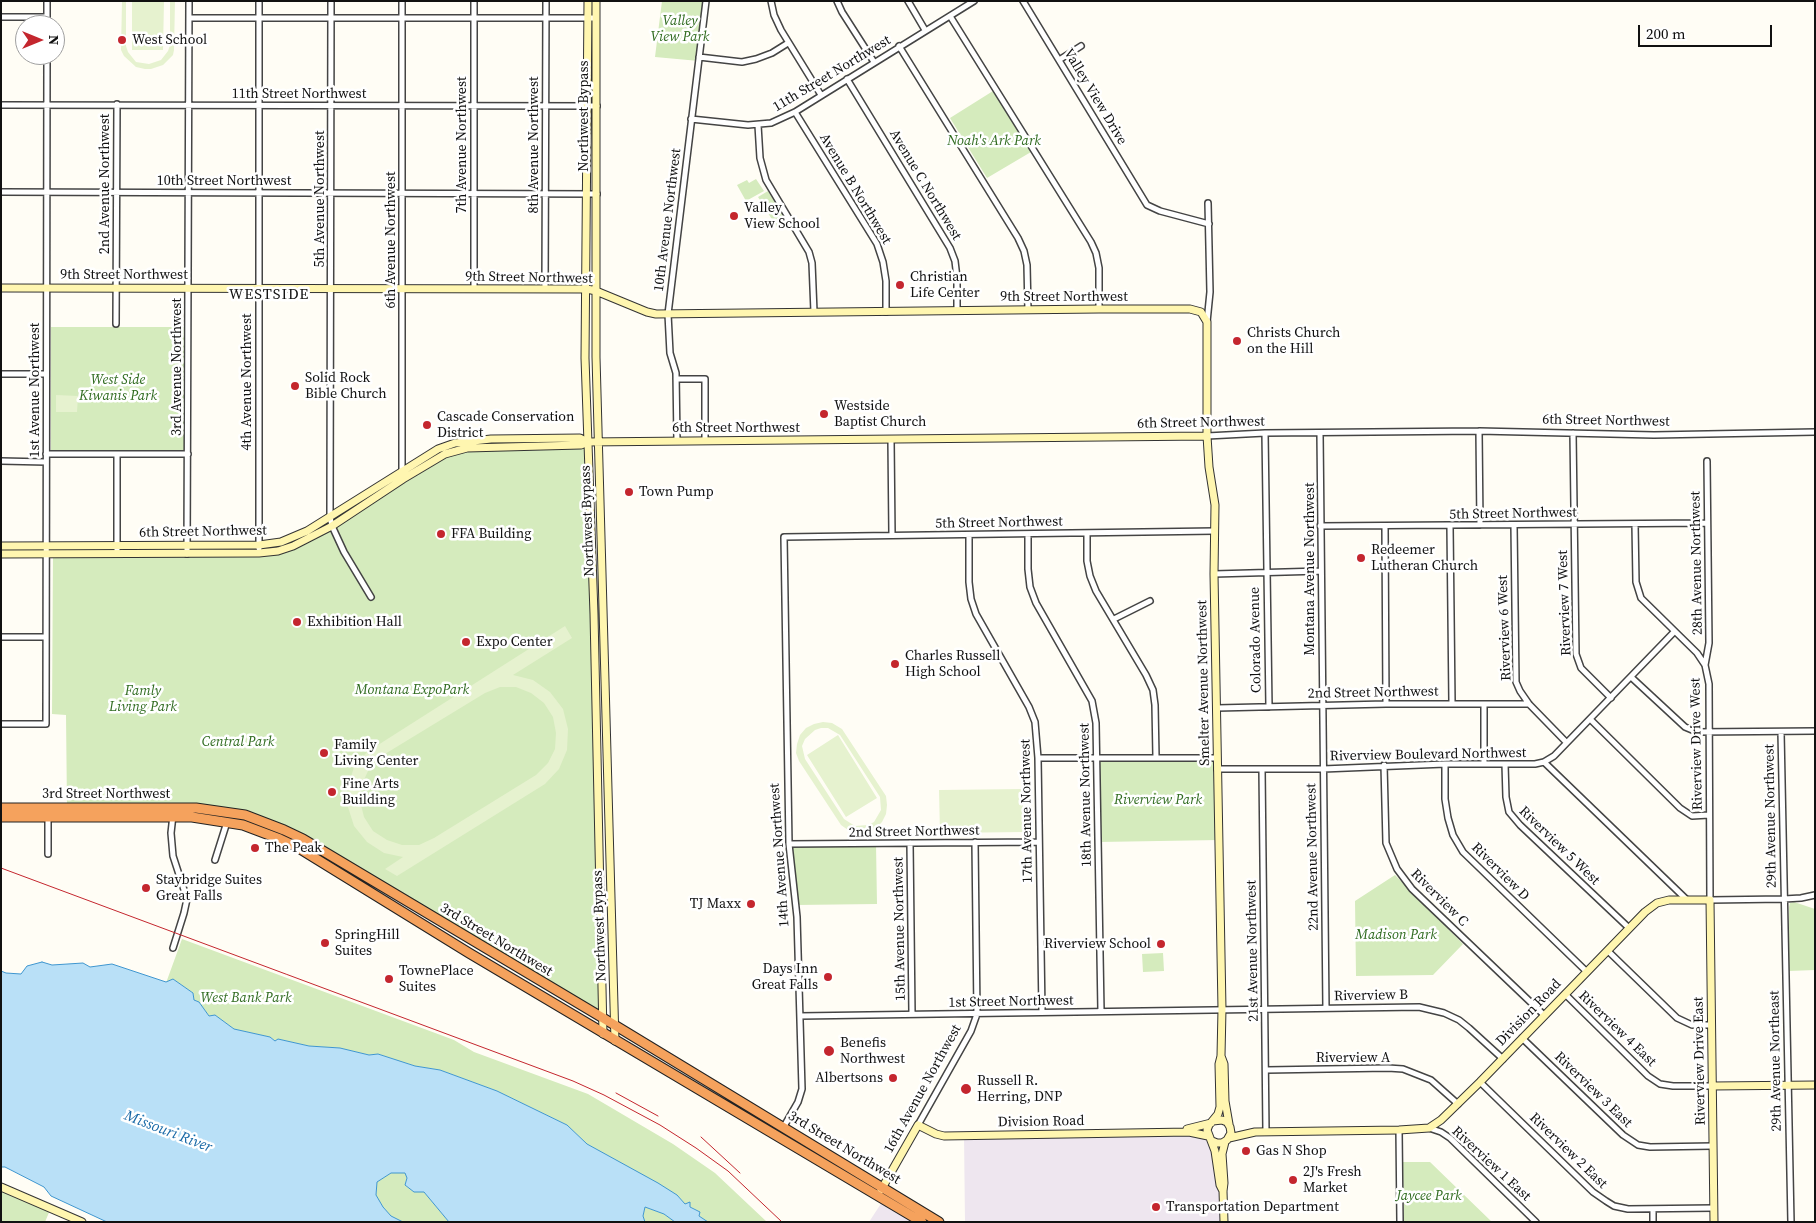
<!DOCTYPE html>
<style>
body{margin:0}
#map{position:relative;width:1816px;height:1223px;overflow:hidden;background:#fffdf5;font-family:"Source Serif 4",serif}
canvas{display:block}
.frame{position:absolute;inset:0;border:2px solid #111;pointer-events:none}
.north{position:absolute;left:15px;top:15px;width:50px;height:50px;box-sizing:border-box;background:#fff;border:1px solid #a0a0a0;border-radius:50%;rotate:90deg;font-size:14px;font-weight:700;line-height:20px;text-align:center;color:#111}
.north::after{content:'';display:block;margin:auto;width:18px;height:22px;background:#c4262e;clip-path:polygon(50% 0,100% 100%,50% 72%,0 100%)}
.scale{position:absolute;left:1638px;top:25px;width:134px;height:22px;box-sizing:border-box;border:2px solid #111;border-top:0;padding-left:6px;font-size:15px;line-height:18px;white-space:nowrap;color:#111;-webkit-text-stroke:4px #fff;paint-order:stroke}
</style>
<div id="map">
<canvas width="1816" height="1223"></canvas>
<div class="frame"></div>
<div class="north">N</div>
<div class="scale">200 m</div>
</div>
<script>
const ctx = document.querySelector('canvas').getContext('2d');
ctx.lineJoin = 'round';
function fillPath(path, color) {
  ctx.fillStyle = color;
  ctx.fill(path, 'evenodd');
}
function poly(rows) {
  const path = new Path2D();
  for (const r of rows) {
    path.moveTo(r[0], r[1]);
    for (let i = 2; i < r.length; i += 2) path.lineTo(r[i], r[i + 1]);
  }
  return path;
}
function strokePath(path, color, width, dash) {
  ctx.strokeStyle = color;
  ctx.lineWidth = width;
  ctx.lineCap = dash ? 'butt' : 'round';
  ctx.setLineDash(dash || []);
  ctx.stroke(path);
}
function drawText(font, color, halo, rows, align = 'center') {
  ctx.font = font + ' "Source Serif 4",serif';
  ctx.lineWidth = 5;
  ctx.setLineDash([]);
  ctx.textBaseline = 'middle';
  ctx.strokeStyle = halo;
  ctx.fillStyle = color;
  for (const [text, x, y, turn = 0] of rows) {
    ctx.save();
    ctx.translate(x, y);
    ctx.rotate((+turn || 0) * Math.PI / 180);
    ctx.textAlign = isNaN(turn) ? turn : align;
    if (halo) ctx.strokeText(text, 0, 0);
    ctx.fillText(text, 0, 0);
    ctx.restore();
  }
}
fillPath(poly([
 [1166,1133,1208,1136,1215,1151,1224,1222,965,1222,964,1136],
 [884,1199,922,1222,869,1222]
]), '#eee6ef');
fillPath(poly([
 [662,1,706,1,699,61,655,57],
 [993,91,1031,152,987,178,950,118],
 [756,179,764,191,746,201,737,185,747,180,749,183],
 [768,191,788,223,778,229,758,197],
 [51,327,185,327,185,450,51,450],
 [587,442,603,1018,303,839,230,812,67,808,66,715,52,714,53,554,261,556,293,546,403,479,457,451],
 [1098,757,1217,758,1219,840,1099,842],
 [789,844,876,844,877,904,796,905],
 [1395,875,1463,944,1433,975,1356,976,1355,901],
 [1794,902,1815,909,1815,970,1789,971,1789,907,1790,903],
 [182,939,454,1040,474,1052,588,1094,673,1144,715,1173,767,1222,708,1222,699,1216,700,1212,685,1204,677,1195,587,1144,567,1125,497,1091,440,1070,415,1066,378,1054,369,1055,340,1048,309,1046,278,1039,276,1041,270,1037,234,1029,215,1015,209,1016,199,1002,194,1000,193,993,173,979,166,983],
 [1163,953,1164,971,1143,972,1142,954],
 [1403,1162,1430,1162,1492,1222,1404,1222],
 [391,1173,406,1173,407,1178,405,1185,414,1192,424,1192,449,1222,403,1222,391,1216,383,1207,376,1195,377,1182],
 [1,1190,50,1210,45,1222,1,1222],
 [645,1207,664,1214,675,1222,645,1222,643,1216]
]), '#d5ebbd');
fillPath(poly([
 [122,1,126,1,126,46,128,52,136,62,149,64,161,60,168,51,170,45,170,1,175,1,174,50,173,55,163,65,151,69,145,69,136,67,124,56,121,50],
 [132,1,164,1,163,50,132,50],
 [56,395,78,396,77,412,56,412],
 [565,626,572,638,513,675,533,680,550,692,563,709,568,729,567,750,559,769,545,784,397,876,385,869,403,857,384,853,367,842,354,826,348,807,348,787,354,767,367,752],
 [500,687,516,687,531,693,544,703,553,717,556,733,555,749,548,763,536,775,434,838,419,845,402,845,387,840,373,831,364,817,360,801,362,784,369,769,380,757,485,693],
 [823,722,832,723,842,729,886,796,887,805,886,814,882,822,875,829,866,832,857,833,848,830,841,825,799,761,796,753,797,744,800,735,806,728,814,724],
 [821,728,828,728,840,735,880,797,881,810,874,822,868,825,855,826,844,819,805,759,802,746,805,739,815,730],
 [838,735,877,798,846,817,807,755],
 [1023,789,1023,832,940,833,939,790]
]), '#e6f2cf');
const water = poly([
 [42,962,52,965,83,963,90,967,112,964,166,982,173,979,193,993,194,1000,199,1002,209,1016,215,1015,234,1029,270,1037,275,1041,278,1039,309,1046,340,1048,369,1055,378,1054,415,1066,440,1070,497,1091,567,1125,587,1144,658,1183,677,1195,685,1204,690,1202,690,1207,700,1212,699,1216,708,1222,675,1222,664,1214,645,1207,643,1216,645,1222,449,1222,424,1192,414,1192,405,1185,407,1178,405,1173,391,1173,377,1182,376,1195,383,1207,391,1216,403,1222,107,1222,51,1196,44,1187,5,1167,1,1167,1,971,6,973,21,974,27,966,42,962]
]);
fillPath(water, '#b9e0f7');
strokePath(water, '#3f96cf', 1);
const street = poly([
 [331,1,330,517,332,526,344,552,371,597],
 [771,1,774,15,781,30,821,95],
 [837,1,842,12,874,62],
 [908,1,925,30],
 [1023,1,1147,205,1160,211,1209,224],
 [950,16,1091,242,1096,253,1099,268,1099,309],
 [1,17,47,17],
 [189,18,596,18],
 [47,25,47,1],
 [899,46,1018,238,1024,251,1027,265,1028,310],
 [699,57,742,62,756,59,772,53,788,43],
 [1059,60,1081,46],
 [847,79,950,248,955,261,957,278,957,310],
 [1,105,597,106],
 [795,112,877,244,883,262,886,281,886,312],
 [691,119,748,125,771,123,795,112,974,1],
 [758,125,760,158,766,180,809,252,812,263,814,312],
 [1,192,597,194],
 [474,289,474,1],
 [545,289,546,1],
 [1207,322,1210,292,1208,203],
 [116,324,117,104],
 [1,374,46,374],
 [676,379,705,379,705,441],
 [1479,431,1480,525],
 [1265,433,1269,707],
 [1320,433,1326,1008],
 [1573,433,1576,654,1581,668,1611,698],
 [1207,436,1265,433,1479,431,1654,435,1815,432],
 [891,440,892,535],
 [677,441,676,373,670,353,668,314,706,1],
 [46,454,188,454],
 [1,461,46,462],
 [402,474,402,1],
 [1635,524,1636,582,1641,598,1697,653,1705,665,1709,684,1710,900,1784,899,1801,898,1815,895],
 [1514,525,1516,682,1520,691,1529,704,1566,742],
 [1320,526,1707,523],
 [1385,526,1386,704],
 [1450,526,1452,703],
 [1087,534,1087,561,1090,576,1096,591,1146,675,1153,690,1155,705,1156,757],
 [969,535,969,582,971,599,976,614,1029,707,1035,722,1038,758,1042,1012],
 [1028,535,1028,569,1030,587,1036,603,1092,701,1096,723,1101,1011],
 [259,548,259,1],
 [117,553,117,454],
 [187,554,189,1],
 [1214,574,1321,571],
 [1114,619,1150,601],
 [1,637,46,637],
 [1705,665,1709,643,1707,461],
 [1631,677,1685,727,1697,732,1815,731],
 [1484,704,1484,764],
 [1217,708,1386,704,1529,704],
 [1590,719,1680,808,1692,816,1709,815],
 [1,724,46,724,47,55],
 [1781,732,1791,1222],
 [1038,758,1217,758],
 [1544,762,1686,899],
 [1445,764,1445,799,1448,818,1453,835,1463,852,1587,972],
 [1505,764,1506,797,1509,812,1520,825,1629,928],
 [1384,765,1386,843,1397,869,1412,889,1544,1015],
 [1217,769,1323,769,1445,764,1535,764,1544,762,1554,756,1674,632],
 [1262,769,1266,1132],
 [910,843,912,1014],
 [789,844,1039,842],
 [48,854,48,817],
 [215,860,227,822],
 [173,948,184,913,187,899,173,856,171,833,173,815],
 [1608,951,1677,1018,1692,1025,1711,1025],
 [1565,994,1648,1076,1660,1084,1673,1086,1713,1086],
 [800,1016,1419,1007,1444,1013,1459,1020,1469,1028,1503,1059],
 [1522,1038,1623,1135,1638,1145,1650,1147,1713,1146],
 [1267,1070,1388,1068,1403,1069,1431,1080,1458,1104],
 [1480,1082,1593,1192,1606,1201,1614,1206,1628,1209,1714,1208],
 [918,1125,971,1031,977,1014,975,842],
 [783,1128,798,1102,802,1089,797,917,789,844,784,537,1215,531],
 [1429,1128,1441,1132,1450,1138,1536,1222],
 [1399,1130,1400,1222],
 [1653,1209,1653,1222]
]);
const secondary = poly([
 [588,1,585,358,594,614,603,1034],
 [596,1,596,357,615,1041],
 [1,288,587,289,596,291,647,312,656,314,1099,309,1190,309,1201,312,1207,322,1207,436,1209,467,1215,505,1214,574,1222,1009,1221,1056,1219,1064,1220,1107,1218,1114,1209,1125,1207,1130,1215,1151,1220,1185,1223,1191],
 [1,546,259,545,281,542,307,531,438,449,455,443,491,439,580,438,587,442],
 [1,554,259,553,278,551,293,546,332,526,403,479,445,454,467,448,581,445,587,442,1207,436],
 [1221,1056,1224,1064,1225,1101,1229,1124],
 [1713,1086,1815,1085],
 [1187,1129,1211,1123],
 [1229,1138,1255,1132,1399,1130,1429,1128,1441,1120,1480,1082,1645,912,1657,903,1669,900,1710,900,1714,1222],
 [1212,1141,1217,1143,1222,1143,1227,1140,1231,1133,1230,1127,1227,1122,1222,1120,1213,1121],
 [1,1187,82,1222],
 [881,1190,918,1125,936,1134,944,1136,1189,1132,1208,1136],
 [1224,1222,1223,1191,1224,1183,1222,1154,1225,1142]
]);
const highway = poly([
 [1,808,196,808,245,815,284,830,303,839,603,1018,939,1222],
 [1,817,192,817,243,825,280,839,297,847,469,953,922,1222]
]);
strokePath(street, '#444', 8);
strokePath(secondary, '#333', 9);
strokePath(highway, '#222', 11);
strokePath(street, '#fff', 5);
strokePath(secondary, '#fff6b0', 7);
strokePath(highway, '#f5a25d', 9);
strokePath(poly([
 [1,868,573,1081,604,1095,660,1125,696,1148,728,1171,782,1222],
 [616,1093,658,1116],
 [701,1137,740,1173]
]), '#c4262e', 1);
for (const [x, y, r, color] of [
 [122,40,5,"#c4262e"],
 [734,216,5,"#c4262e"],
 [900,285,5,"#c4262e"],
 [1237,341,5,"#c4262e"],
 [295,386,5,"#c4262e"],
 [824,414,5,"#c4262e"],
 [427,425,5,"#c4262e"],
 [629,492,5,"#c4262e"],
 [441,534,5,"#c4262e"],
 [1361,558,5,"#c4262e"],
 [297,622,5,"#c4262e"],
 [466,642,5,"#c4262e"],
 [895,664,5,"#c4262e"],
 [324,753,5,"#c4262e"],
 [332,792,5,"#c4262e"],
 [255,848,5,"#c4262e"],
 [146,888,5,"#c4262e"],
 [751,904,5,"#c4262e"],
 [325,943,5,"#c4262e"],
 [1161,944,5,"#c4262e"],
 [828,977,5,"#c4262e"],
 [389,979,5,"#c4262e"],
 [829,1051,6,"#c4262e"],
 [893,1078,5,"#c4262e"],
 [966,1089,6,"#c4262e"],
 [1246,1151,5,"#c4262e"],
 [1293,1180,5,"#c4262e"],
 [1156,1207,5,"#c4262e"]
]) {
  const dot = new Path2D();
  dot.arc(x, y, r, 0, 2 * Math.PI);
  ctx.fillStyle = color;
  ctx.fill(dot);
  strokePath(dot, '#fff', 2);
}
drawText('italic 14px', '#2f6b1f', '#fff', [
 ["Valley",680,21],
 ["View Park",680,37],
 ["Noah's Ark Park",994,141],
 ["West Side",118,380],
 ["Kiwanis Park",118,396],
 ["Montana ExpoPark",412,690],
 ["Famly",143,691],
 ["Living Park",143,707],
 ["Central Park",238,742],
 ["Riverview Park",1158,800],
 ["Madison Park",1396,935],
 ["West Bank Park",246,998],
 ["Jaycee Park",1429,1196]
]);
drawText('14px', '#111', '#fff', [
 ["West School",132,40],
 ["Valley",744,208],
 ["View School",744,224],
 ["Christian",910,277],
 ["Life Center",910,293],
 ["Christs Church",1247,333],
 ["on the Hill",1247,349],
 ["Solid Rock",305,378],
 ["Bible Church",305,394],
 ["Westside",834,406],
 ["Baptist Church",834,422],
 ["Cascade Conservation",437,417],
 ["District",437,433],
 ["Town Pump",639,492],
 ["FFA Building",451,534],
 ["Redeemer",1371,550],
 ["Lutheran Church",1371,566],
 ["Exhibition Hall",307,622],
 ["Expo Center",476,642],
 ["Charles Russell",905,656],
 ["High School",905,672],
 ["Family",334,745],
 ["Living Center",334,761],
 ["Fine Arts",342,784],
 ["Building",342,800],
 ["The Peak",265,848],
 ["Staybridge Suites",156,880],
 ["Great Falls",156,896],
 ["TJ Maxx",741,904,"right"],
 ["SpringHill",335,935],
 ["Suites",335,951],
 ["Riverview School",1151,944,"right"],
 ["Days Inn",818,969,"right"],
 ["Great Falls",818,985,"right"],
 ["TownePlace",399,971],
 ["Suites",399,987],
 ["Benefis",840,1043],
 ["Northwest",840,1059],
 ["Albertsons",883,1078,"right"],
 ["Russell R.",977,1081],
 ["Herring, DNP",977,1097],
 ["Gas N Shop",1256,1151],
 ["2J's Fresh",1303,1172],
 ["Market",1303,1188],
 ["Transportation Department",1166,1207]
], 'left');
drawText('14px', '#111', '#fff', [
 ["11th Street Northwest",832,74,-31],
 ["11th Street Northwest",299,94],
 ["Valley View Drive",1095,97,59],
 ["Northwest Bypass",584,116,-90],
 ["7th Avenue Northwest",462,145,-90],
 ["8th Avenue Northwest",534,145,-90],
 ["10th Street Northwest",224,181],
 ["2nd Avenue Northwest",105,184,-90],
 ["Avenue C Northwest",925,185,59],
 ["Avenue B Northwest",855,189,59],
 ["5th Avenue Northwest",320,199,-90],
 ["10th Avenue Northwest",668,220,-83],
 ["6th Avenue Northwest",391,240,-90],
 ["9th Street Northwest",124,275],
 ["9th Street Northwest",529,278,1],
 ["9th Street Northwest",1064,297],
 ["3rd Avenue Northwest",177,367,-90],
 ["4th Avenue Northwest",247,382,-90],
 ["1st Avenue Northwest",35,390,-90],
 ["6th Street Northwest",1606,421,1],
 ["6th Street Northwest",1201,423,-1],
 ["6th Street Northwest",736,428],
 ["5th Street Northwest",1513,514,-1],
 ["Northwest Bypass",588,521,-92],
 ["5th Street Northwest",999,523,-1],
 ["6th Street Northwest",203,532,-1],
 ["28th Avenue Northwest",1697,563,-91],
 ["Montana Avenue Northwest",1310,569,-90],
 ["Riverview 7 West",1565,603,-92],
 ["Riverview 6 West",1505,628,-92],
 ["Colorado Avenue",1256,640,-91],
 ["Smelter Avenue Northwest",1204,683,-91],
 ["2nd Street Northwest",1373,693,-1],
 ["Riverview Drive West",1697,744,-91],
 ["Riverview Boulevard Northwest",1428,755,-1],
 ["3rd Street Northwest",106,794],
 ["18th Avenue Northwest",1086,795,-91],
 ["17th Avenue Northwest",1027,811,-91],
 ["29th Avenue Northwest",1771,816,-91],
 ["2nd Street Northwest",914,832,-1],
 ["Riverview 5 West",1559,846,44],
 ["14th Avenue Northwest",780,855,-94],
 ["22nd Avenue Northwest",1313,857,-91],
 ["Riverview D",1500,872,45],
 ["Riverview C",1439,898,45],
 ["Northwest Bypass",600,926,-92],
 ["15th Avenue Northwest",900,929,-91],
 ["3rd Street Northwest",496,940,31],
 ["21st Avenue Northwest",1253,951,-91],
 ["Riverview B",1371,996,-1],
 ["1st Street Northwest",1011,1002,-1],
 ["Division Road",1529,1013,-46],
 ["Riverview 4 East",1617,1029,44],
 ["Riverview A",1353,1058],
 ["Riverview Drive East",1700,1061,-91],
 ["29th Avenue Northeast",1776,1061,-91],
 ["16th Avenue Northwest",923,1089,-61],
 ["Riverview 3 East",1593,1090,44],
 ["Division Road",1041,1122,-1],
 ["3rd Street Northwest",844,1148,31],
 ["Riverview 2 East",1568,1151,44],
 ["Riverview 1 East",1491,1164,43]
]);
ctx.letterSpacing = '1px';
drawText('15px', '#111', '#fff', [
 ["WESTSIDE",269,295]
]);
ctx.letterSpacing = '0px';
drawText('italic 15px', '#1768a6', '#fff', [
 ["Missouri River",168,1132,21]
]);
</script>
